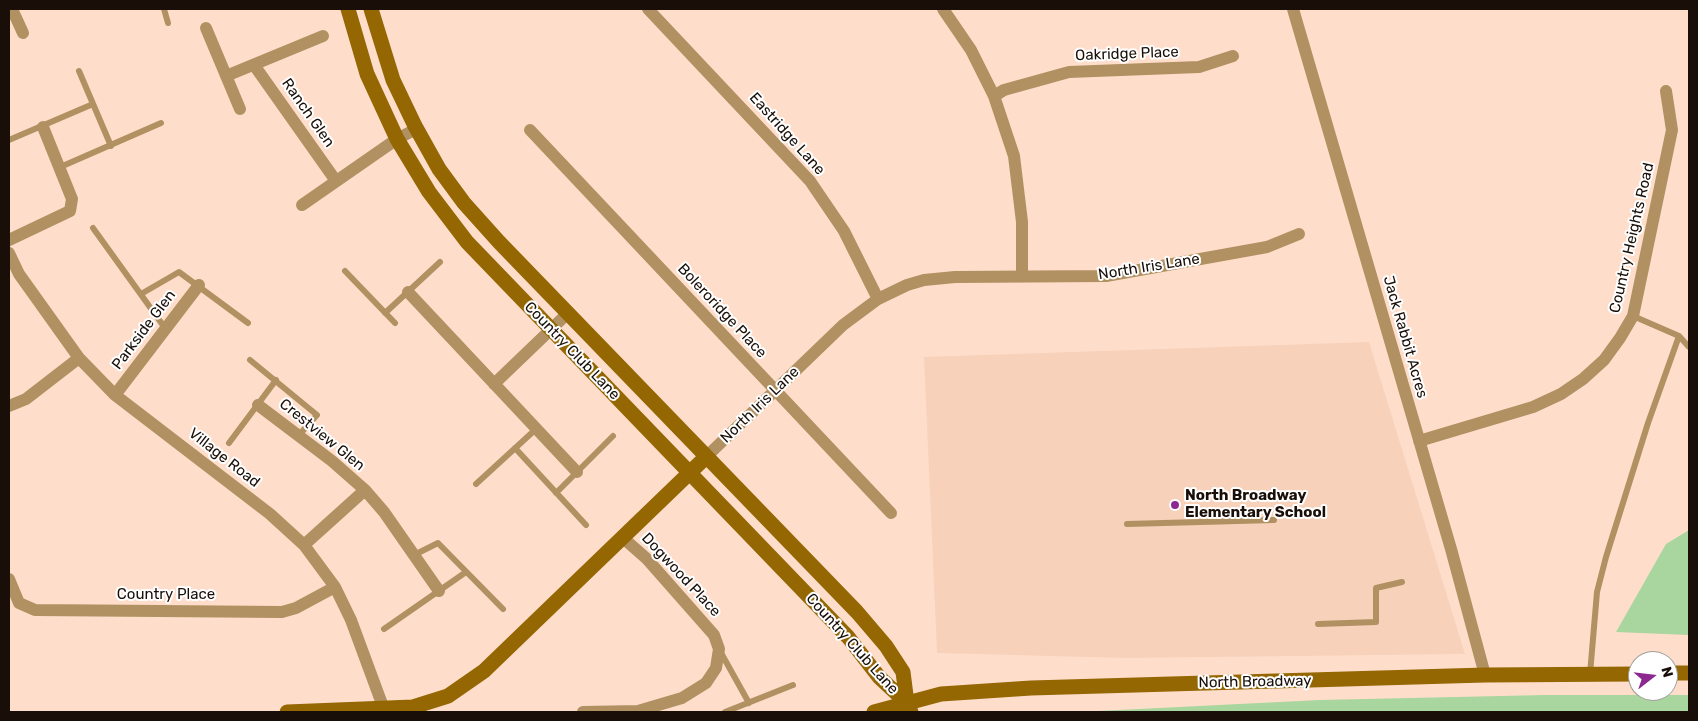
<!DOCTYPE html>
<style>
body{margin:0}
#map{position:relative;width:1698px;height:721px;overflow:hidden;background:#fedecb;font-family:Rubik,sans-serif}
canvas{display:block}
.frame{position:absolute;inset:0;border:10px solid #190f08;pointer-events:none}
.north{position:absolute;left:1628px;top:651px;width:50px;height:50px;box-sizing:border-box;background:#fff;border:1px solid #a39f9c;border-radius:50%;rotate:74deg;font-size:14px;font-weight:700;line-height:20px;text-align:center;color:#190f08}
.north::after{content:'';display:block;margin:auto;width:18px;height:22px;background:#8c288f;clip-path:polygon(50% 0,100% 100%,50% 72%,0 100%)}
</style>
<div id="map">
<canvas width="1698" height="721"></canvas>
<div class="frame"></div>
<div class="north">N</div>
</div>
<script>
const ctx = document.querySelector('canvas').getContext('2d');
ctx.lineJoin = 'round';
function fillPath(path, color) {
  ctx.fillStyle = color;
  ctx.fill(path, 'evenodd');
}
function poly(rows) {
  const path = new Path2D();
  for (const r of rows) {
    path.moveTo(r[0], r[1]);
    for (let i = 2; i < r.length; i += 2) path.lineTo(r[i], r[i + 1]);
  }
  return path;
}
function strokePath(path, color, width, dash) {
  ctx.strokeStyle = color;
  ctx.lineWidth = width;
  ctx.lineCap = dash ? 'butt' : 'round';
  ctx.setLineDash(dash || []);
  ctx.stroke(path);
}
function drawText(font, color, halo, rows, align = 'center') {
  ctx.font = font + ' Rubik,sans-serif';
  ctx.lineWidth = 4;
  ctx.setLineDash([]);
  ctx.textBaseline = 'middle';
  ctx.strokeStyle = halo;
  ctx.fillStyle = color;
  for (const [text, x, y, turn = 0] of rows) {
    ctx.save();
    ctx.translate(x, y);
    ctx.rotate((+turn || 0) * Math.PI / 180);
    ctx.textAlign = isNaN(turn) ? turn : align;
    if (halo) ctx.strokeText(text, 0, 0);
    ctx.fillText(text, 0, 0);
    ctx.restore();
  }
}
fillPath(poly([
 [1369,342,1465,654,1126,658,937,653,924,357]
]), '#f7d1ba');
fillPath(poly([
 [1689,530,1689,635,1616,632,1666,544],
 [1546,695,1689,695,1689,712,1078,712,1320,700]
]), '#a8d69e');
strokePath(poly([
 [164,9,168,23],
 [79,71,111,146],
 [9,140,93,104],
 [58,168,161,123],
 [93,228,165,328],
 [345,271,395,323],
 [141,294,179,272,248,323],
 [385,313,440,262],
 [1633,316,1679,336,1689,347],
 [250,360,317,415,299,435],
 [229,443,276,380],
 [515,448,586,525],
 [476,484,536,429],
 [556,493,613,436],
 [1127,524,1274,520],
 [414,555,438,543,503,609],
 [1318,624,1376,622,1376,588,1402,582],
 [384,629,466,572],
 [720,651,749,703],
 [1590,674,1597,592,1606,557,1648,423,1679,336],
 [725,712,793,685]
]), '#b19161', 6);
strokePath(poly([
 [12,9,23,33],
 [648,9,810,181,844,231,878,299],
 [943,9,971,50,994,96,1014,156,1022,222,1022,275],
 [1293,9,1451,549,1485,675],
 [206,28,240,109],
 [254,65,336,181],
 [226,76,323,36],
 [994,96,1004,90,1069,72,1199,67,1233,56],
 [530,130,891,513],
 [302,205,397,139,416,129],
 [9,240,70,211,72,199,43,127],
 [9,253,19,274,79,358,115,395,270,514,304,545,335,587,351,620,385,712],
 [408,292,577,472],
 [494,384,568,313],
 [115,395,199,285],
 [258,405,332,461,365,490,384,512,439,591],
 [9,406,26,399,79,358],
 [1419,441,1533,407,1561,394,1583,379,1604,360,1620,338,1633,316,1672,130,1666,91],
 [706,457,843,325,878,299,907,285,924,280,955,277,1106,276,1267,247,1299,234],
 [304,545,365,490],
 [9,579,19,603,35,610,282,612,296,608,335,587],
 [583,712,638,711,682,698,706,683,716,668,719,649,714,635,647,559,622,537]
]), '#b19161', 12);
strokePath(poly([
 [348,9,367,74,397,139,429,192,467,242,848,637,879,677,907,703],
 [371,9,393,80,415,126,439,169,464,203,499,242,857,612,886,646,903,672,907,703,911,712],
 [1668,673,1689,673],
 [287,712,413,707,448,696,484,671,706,457],
 [874,712,941,694,1031,688,1485,675,1638,674]
]), '#956703', 15);
for (const [x, y, r, color] of [
 [1175,505,5,"#8c288f"]
]) {
  const dot = new Path2D();
  dot.arc(x, y, r, 0, 2 * Math.PI);
  ctx.fillStyle = color;
  ctx.fill(dot);
  strokePath(dot, '#fff', 2);
}
drawText('15px', '#190f08', '#fff', [
 ["Oakridge Place",1127,54,-2],
 ["Ranch Glen",308,113,55],
 ["Eastridge Lane",787,134,48],
 ["Country Heights Road",1632,238,-77],
 ["North Iris Lane",1149,267,-9],
 ["Boleroridge Place",722,311,47],
 ["Parkside Glen",144,330,-53],
 ["Jack Rabbit Acres",1405,337,74],
 ["Country Club Lane",572,351,46],
 ["North Iris Lane",760,405,-44],
 ["Crestview Glen",322,435,39],
 ["Village Road",224,458,38],
 ["Dogwood Place",681,575,47],
 ["Country Place",166,595],
 ["Country Club Lane",852,644,48],
 ["North Broadway",1255,682,-1]
]);
drawText('bold 15px', '#190f08', '#fff', [
 ["North Broadway",1185,496],
 ["Elementary School",1185,513]
], 'left');
</script>
